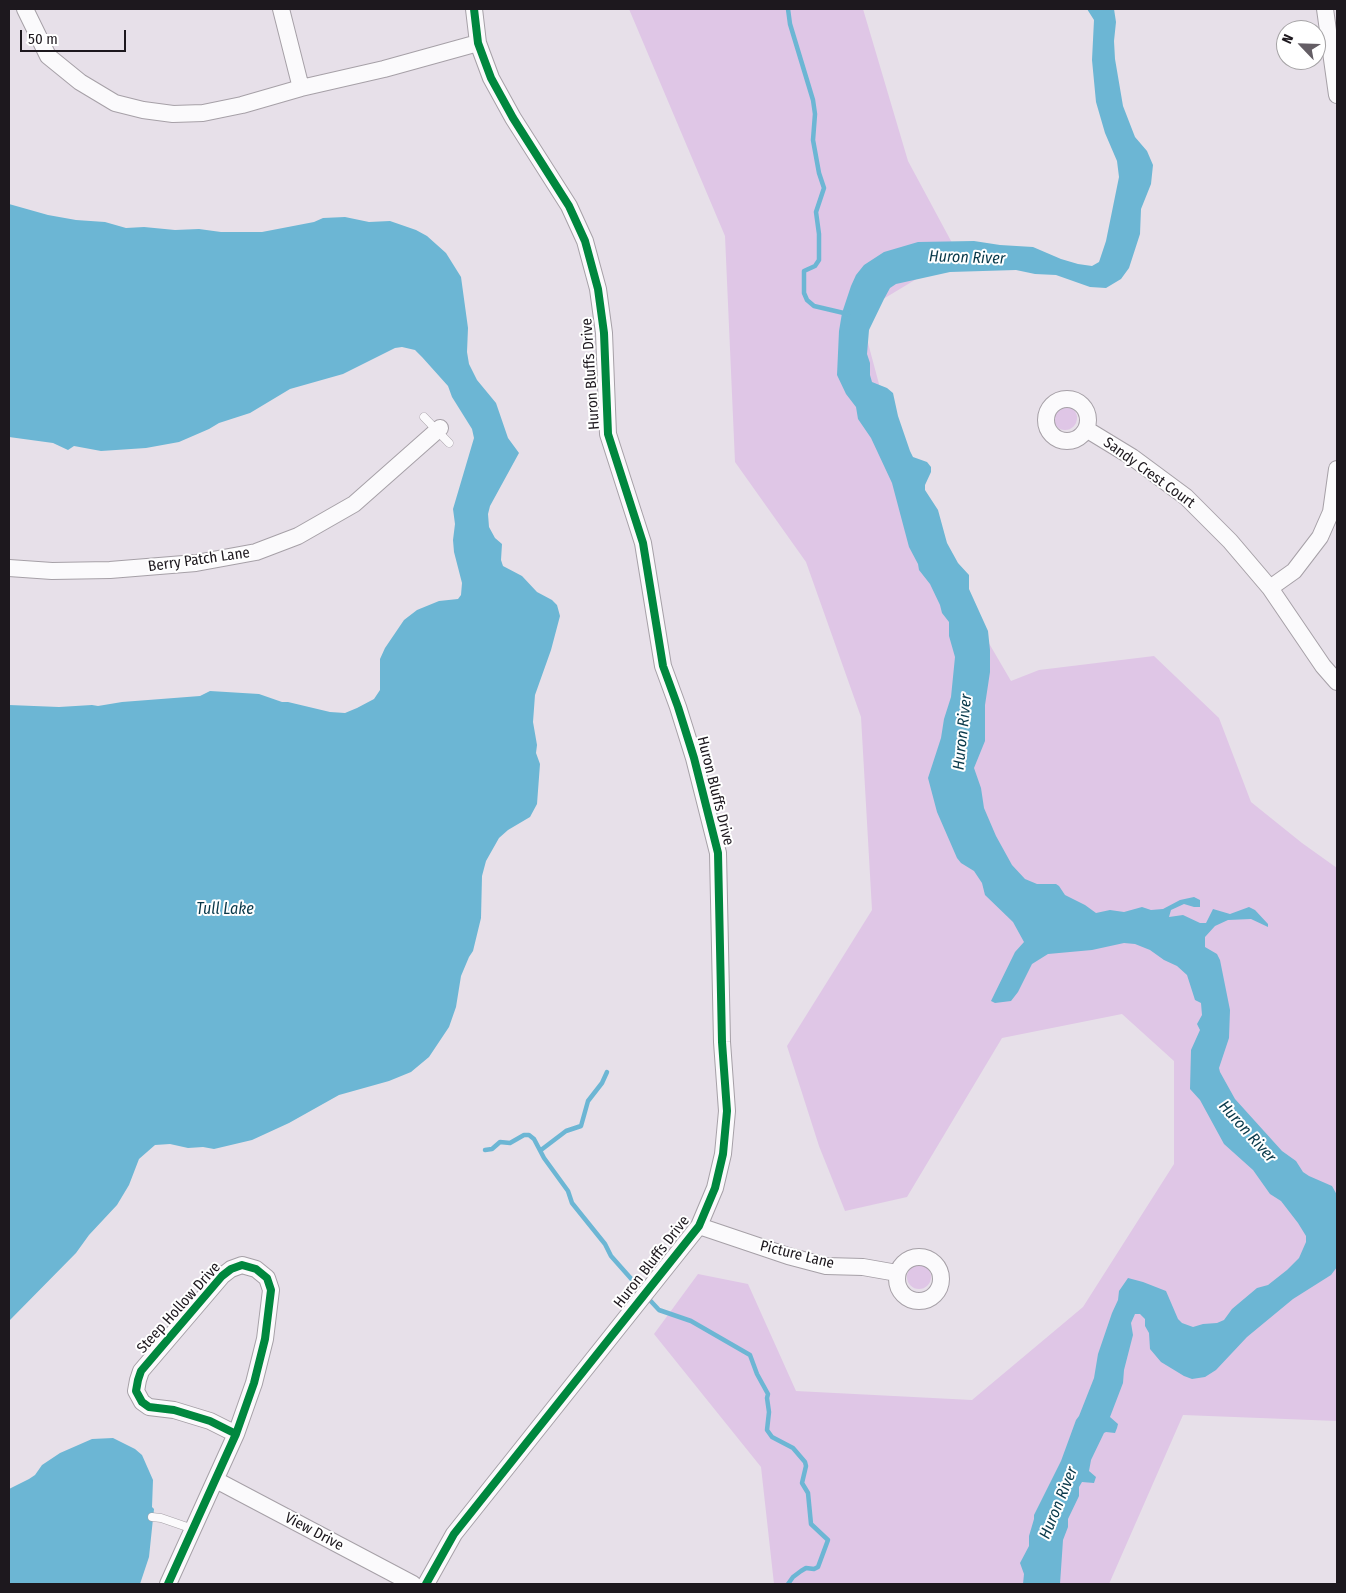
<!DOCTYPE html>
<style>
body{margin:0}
#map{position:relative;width:1346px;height:1593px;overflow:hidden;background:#e7e0e9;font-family:"Fira Sans Condensed",sans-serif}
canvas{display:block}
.frame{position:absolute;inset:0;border:10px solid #1d181e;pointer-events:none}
.north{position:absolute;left:1276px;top:20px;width:50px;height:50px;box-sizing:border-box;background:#fff;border:1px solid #a5a3a5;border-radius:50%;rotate:294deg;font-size:14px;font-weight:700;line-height:20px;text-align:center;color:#1d181e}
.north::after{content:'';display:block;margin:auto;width:18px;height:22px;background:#645e65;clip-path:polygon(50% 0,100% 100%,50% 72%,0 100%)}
.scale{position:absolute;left:20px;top:30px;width:106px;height:22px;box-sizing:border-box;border:2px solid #1d181e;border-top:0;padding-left:6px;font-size:15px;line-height:18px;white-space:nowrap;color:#1d181e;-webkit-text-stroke:4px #fff;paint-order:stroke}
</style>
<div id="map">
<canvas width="1346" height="1593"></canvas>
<div class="frame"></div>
<div class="north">N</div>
<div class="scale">50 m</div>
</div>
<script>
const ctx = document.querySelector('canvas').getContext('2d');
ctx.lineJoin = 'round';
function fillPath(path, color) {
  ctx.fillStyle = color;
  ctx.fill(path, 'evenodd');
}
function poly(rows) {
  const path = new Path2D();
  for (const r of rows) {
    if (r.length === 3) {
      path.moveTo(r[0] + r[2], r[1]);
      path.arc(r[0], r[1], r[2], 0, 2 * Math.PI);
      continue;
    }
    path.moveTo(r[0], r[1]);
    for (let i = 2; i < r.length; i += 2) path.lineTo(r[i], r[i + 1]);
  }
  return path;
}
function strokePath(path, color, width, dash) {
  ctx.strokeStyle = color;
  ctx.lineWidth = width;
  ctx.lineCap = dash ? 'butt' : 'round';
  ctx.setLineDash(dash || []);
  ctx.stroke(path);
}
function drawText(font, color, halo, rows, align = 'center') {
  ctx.font = font + ' "Fira Sans Condensed",sans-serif';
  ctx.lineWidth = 4;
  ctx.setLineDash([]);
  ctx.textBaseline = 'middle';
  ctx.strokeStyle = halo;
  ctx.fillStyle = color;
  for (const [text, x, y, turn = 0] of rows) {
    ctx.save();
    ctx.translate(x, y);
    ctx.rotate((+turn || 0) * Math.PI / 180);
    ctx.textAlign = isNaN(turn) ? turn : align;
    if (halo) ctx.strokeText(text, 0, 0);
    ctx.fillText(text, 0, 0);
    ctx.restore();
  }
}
fillPath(poly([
 [629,9,863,9,908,161,958,254,860,313,914,515,1011,681,1039,670,1154,656,1219,718,1251,802,1302,843,1337,868,1337,1421,1183,1415,1109,1584,774,1584,761,1467,654,1334,698,1274,748,1284,796,1391,972,1400,1083,1307,1174,1164,1174,1061,1122,1014,1002,1038,907,1197,845,1211,819,1146,787,1046,872,910,861,717,806,562,735,462,725,236],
 [1065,418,12],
 [919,1277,12]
]), '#dfc6e6');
fillPath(poly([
 [1087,9,1114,9,1116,22,1114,41,1115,59,1123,106,1135,137,1147,151,1153,165,1151,184,1141,209,1140,234,1129,268,1121,279,1106,288,1090,287,1056,275,1035,274,1016,270,950,272,896,284,890,288,884,299,869,330,867,354,870,363,870,375,872,382,887,388,893,393,898,416,910,451,913,457,927,462,931,467,931,472,925,485,925,490,938,510,947,543,958,563,969,575,969,589,988,631,990,650,990,672,985,705,985,741,974,768,981,788,984,808,996,836,1012,865,1025,879,1037,884,1056,884,1059,886,1065,895,1085,905,1096,913,1110,910,1124,912,1142,907,1151,910,1163,909,1180,900,1194,897,1200,900,1200,907,1194,907,1184,904,1171,910,1169,917,1183,915,1200,923,1206,923,1213,909,1230,914,1249,907,1255,910,1268,924,1268,927,1251,919,1228,920,1215,926,1205,937,1205,947,1217,954,1220,960,1230,1010,1229,1038,1219,1068,1220,1072,1235,1099,1282,1151,1296,1161,1303,1172,1309,1176,1332,1186,1337,1195,1337,1267,1331,1275,1293,1299,1247,1337,1216,1370,1205,1377,1192,1379,1184,1376,1161,1362,1150,1349,1149,1333,1145,1326,1145,1319,1140,1314,1135,1314,1131,1323,1133,1335,1124,1370,1123,1383,1110,1417,1118,1424,1117,1428,1115,1433,1106,1432,1104,1433,1091,1460,1089,1471,1096,1477,1094,1483,1082,1482,1079,1487,1079,1496,1068,1519,1068,1527,1063,1540,1060,1584,1023,1584,1024,1574,1020,1563,1029,1546,1029,1536,1034,1519,1034,1515,1061,1461,1076,1420,1079,1416,1094,1378,1098,1354,1112,1313,1118,1300,1119,1291,1128,1278,1143,1282,1166,1291,1178,1319,1182,1323,1193,1327,1203,1324,1217,1323,1224,1320,1232,1309,1257,1288,1268,1285,1287,1270,1299,1258,1306,1242,1306,1236,1298,1223,1281,1201,1270,1194,1253,1170,1224,1144,1200,1100,1190,1089,1191,1050,1200,1030,1197,1024,1202,1015,1201,1003,1195,1000,1187,975,1177,966,1164,960,1150,950,1135,944,1124,943,1092,950,1048,954,1032,964,1018,992,1011,1001,995,1003,991,1001,1015,952,1024,942,1013,922,985,895,982,883,974,871,961,863,957,858,937,812,928,778,941,738,944,719,951,697,955,657,949,636,949,622,942,613,940,605,930,584,919,570,918,564,909,547,892,483,871,438,858,419,856,407,846,394,837,375,839,331,842,313,851,286,856,275,864,265,884,252,918,242,974,241,1000,245,1033,247,1061,259,1078,264,1092,266,1099,262,1106,241,1119,177,1117,161,1105,133,1096,102,1092,60,1094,20],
 [9,204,48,215,76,220,105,222,126,228,144,227,175,230,199,229,221,232,262,232,314,222,323,218,345,217,369,222,390,221,416,230,427,236,446,253,461,277,468,328,467,352,469,364,477,380,496,403,508,438,519,453,490,506,488,514,489,527,495,538,502,544,501,560,503,566,522,576,537,592,552,600,557,605,560,616,551,650,535,695,533,722,537,745,536,753,540,764,537,804,530,817,508,830,499,838,486,861,482,876,481,918,473,951,469,957,461,976,456,1007,449,1027,429,1057,411,1072,389,1081,339,1095,289,1123,252,1140,214,1149,203,1147,188,1148,170,1144,155,1145,139,1159,129,1185,117,1205,89,1235,76,1253,9,1321,9,705,59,707,92,705,98,706,122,702,200,696,210,691,259,694,282,702,288,702,330,712,345,713,357,708,374,699,380,690,380,659,385,648,404,620,417,610,439,601,458,599,461,595,462,583,454,552,453,540,455,524,453,509,474,438,472,429,452,397,448,386,422,357,415,350,402,347,395,348,343,374,290,389,250,413,219,423,209,429,179,442,146,448,101,451,74,446,68,450,53,443,9,437],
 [113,1438,135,1449,142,1455,153,1480,152,1507,154,1509,149,1557,140,1584,9,1584,9,1489,29,1479,35,1475,42,1465,60,1453,92,1439]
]), '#6cb6d4');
strokePath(poly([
 [788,9,790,24,813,100,815,114,813,140,819,173,824,188,816,212,819,234,819,260,815,266,804,271,804,293,807,300,814,306,848,314],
 [485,1150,492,1149,500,1142,510,1143,524,1135,529,1135,534,1139,544,1158,568,1191,572,1203,605,1244,611,1256,642,1291],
 [541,1150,566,1131,581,1126,588,1101,602,1083,607,1072],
 [647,1297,659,1310,691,1321,750,1355,757,1374,768,1394,767,1398,769,1412,767,1430,772,1437,793,1448,805,1462,806,1466,802,1483,808,1493,811,1524,828,1540,818,1567,814,1569,806,1568,801,1571,793,1577,788,1584]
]), '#6cb6d4', 4.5);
const lane = poly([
 [424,417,449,443],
 [152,1517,161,1518,193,1529]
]);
const street = poly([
 [25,9,48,56,80,82,115,103,143,110,173,114,203,113,242,105,301,88,384,69,478,43],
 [281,9,301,88],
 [1325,9,1337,95],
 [1067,420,21],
 [1086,429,1132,457,1186,497,1230,541,1270,588,1323,666,1337,682],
 [9,568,52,571,110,570,196,563,256,552,298,536,354,504,440,428],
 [1270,588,1294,571,1320,537,1331,512,1337,469],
 [699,1226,788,1256,826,1266,863,1267,897,1273],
 [919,1279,22],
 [216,1480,413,1584],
 [168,1584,236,1434,254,1383,265,1339,271,1290,267,1278,256,1269,242,1265,231,1269,222,1276,141,1371,138,1380,136,1391,142,1402,149,1407,174,1410,210,1421,236,1434],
 [426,1584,454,1534,699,1226,715,1188,723,1154,727,1111,722,1042,718,853,694,758,678,707,663,666,643,543,608,434,604,333,598,289,585,241,569,206,513,118,491,78,478,43,474,9]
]);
strokePath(lane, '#a6a0a7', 9);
strokePath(street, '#a6a0a7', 18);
strokePath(lane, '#fbfafc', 8);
strokePath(street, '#fbfafc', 16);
strokePath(poly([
 [168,1584,236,1434,254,1383,265,1339,271,1290,267,1278,256,1269,242,1265,231,1269,222,1276,141,1371,138,1380,136,1391,142,1402,149,1407,174,1410,210,1421,236,1434],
 [426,1584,454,1534,699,1226,715,1188,723,1154,727,1111,722,1042,718,853,694,758,678,707,663,666,643,543,608,434,604,333,598,289,585,241,569,206,513,118,491,78,478,43,474,9]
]), '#00873e', 8);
drawText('15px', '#1d181e', '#fff', [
 ["Huron Bluffs Drive",591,374,-94],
 ["Sandy Crest Court",1149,473,36],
 ["Berry Patch Lane",199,560,-8],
 ["Huron Bluffs Drive",715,791,76],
 ["Picture Lane",797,1255,14],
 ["Huron Bluffs Drive",652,1262,-52],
 ["Steep Hollow Drive",179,1308,-48],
 ["View Drive",314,1532,28]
]);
drawText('italic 16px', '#09394a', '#fff', [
 ["Huron River",967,258,2],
 ["Huron River",963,732,-84],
 ["Tull Lake",225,910],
 ["Huron River",1247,1132,48],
 ["Huron River",1059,1503,-68]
]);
</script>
